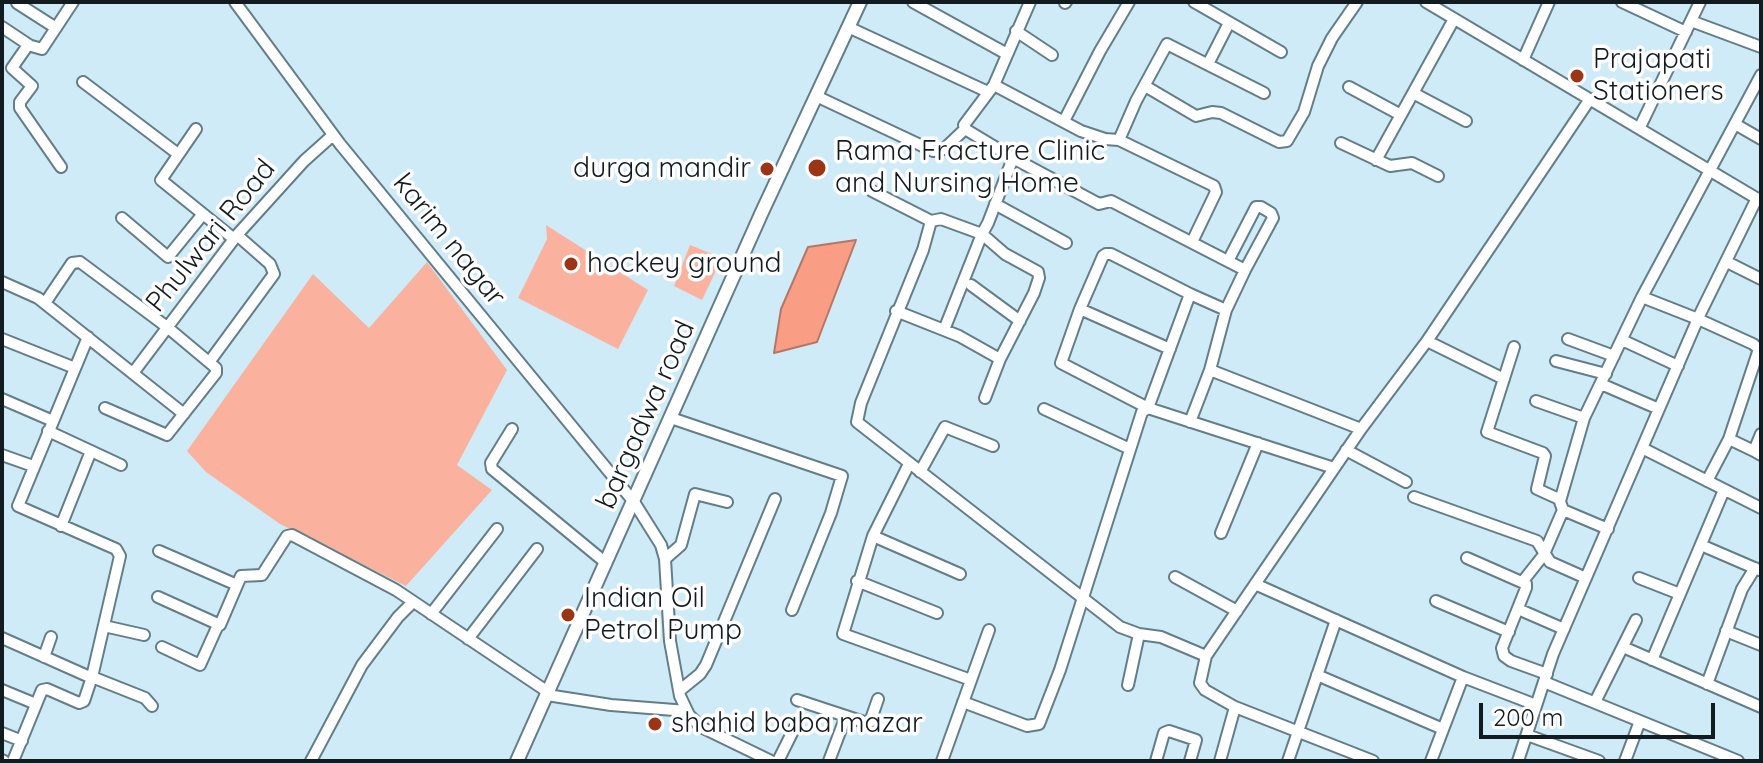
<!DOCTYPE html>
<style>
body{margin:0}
#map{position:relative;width:1763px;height:763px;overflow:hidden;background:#ceebf7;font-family:Quicksand,sans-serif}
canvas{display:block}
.frame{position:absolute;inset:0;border:4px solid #121c20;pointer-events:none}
.scale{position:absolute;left:1479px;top:703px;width:236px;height:36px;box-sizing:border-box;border:4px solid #121c20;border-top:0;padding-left:10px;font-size:24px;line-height:28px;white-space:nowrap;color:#121c20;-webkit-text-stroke:6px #fff;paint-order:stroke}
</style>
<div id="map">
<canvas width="1763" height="763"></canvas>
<div class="frame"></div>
<div class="scale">200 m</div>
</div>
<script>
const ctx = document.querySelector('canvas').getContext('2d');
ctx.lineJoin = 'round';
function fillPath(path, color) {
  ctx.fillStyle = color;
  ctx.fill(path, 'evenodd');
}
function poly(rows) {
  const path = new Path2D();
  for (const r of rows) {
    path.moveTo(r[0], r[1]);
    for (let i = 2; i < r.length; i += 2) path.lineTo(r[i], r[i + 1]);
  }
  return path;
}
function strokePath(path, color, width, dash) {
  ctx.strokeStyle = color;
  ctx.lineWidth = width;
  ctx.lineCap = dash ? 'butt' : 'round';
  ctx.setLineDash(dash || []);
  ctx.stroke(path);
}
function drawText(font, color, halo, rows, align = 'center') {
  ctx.font = font + ' Quicksand,sans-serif';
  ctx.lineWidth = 7;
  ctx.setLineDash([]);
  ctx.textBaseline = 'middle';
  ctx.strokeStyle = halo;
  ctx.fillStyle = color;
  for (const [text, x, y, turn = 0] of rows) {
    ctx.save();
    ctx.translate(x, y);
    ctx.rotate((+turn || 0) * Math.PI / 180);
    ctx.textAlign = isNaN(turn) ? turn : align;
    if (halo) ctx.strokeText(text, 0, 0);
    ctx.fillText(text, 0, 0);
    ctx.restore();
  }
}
fillPath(poly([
 [546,225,648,290,618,349,518,298,547,239],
 [690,245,722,258,702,300,674,286],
 [427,262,507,370,457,465,492,490,406,586,280,524,206,472,187,451,313,274,369,328]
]), '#fab29e');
const water = poly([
 [856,240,817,342,774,353,781,309,808,247,856,240]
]);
fillPath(water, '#f99e85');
strokePath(water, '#b47767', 2);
const minor = poly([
 [235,2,340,144,634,502,661,545,665,559,670,641,680,696,689,715,701,727,771,761],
 [913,2,1007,54],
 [1194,2,1281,52],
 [1426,2,1761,201],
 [1622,2,1686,32],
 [17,3,56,28],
 [1065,3,1066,2],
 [1691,21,1761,47],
 [2,27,29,45],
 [848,27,988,92],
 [1016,31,1052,55],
 [1523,60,1549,2],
 [1208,64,1229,23],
 [83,82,178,154],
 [994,85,1081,131,1105,139,1119,140,1214,186,1216,192,1192,242],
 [1145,86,1196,116,1212,112,1221,113,1279,142,1287,141,1304,112,1318,66,1332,38,1357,2],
 [1349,87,1401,115],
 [1413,93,1466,121],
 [816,96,933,151,944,149,965,129],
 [1064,121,1100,51,1129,2],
 [1735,124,1761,139],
 [1640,127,1700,2],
 [196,129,161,180,234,239],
 [1119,140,1136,101,1167,44,1264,93],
 [1341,143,1390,166,1412,163,1438,176],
 [1013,158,1099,204,1111,201,1245,270,1226,310,1210,370,1361,429],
 [1376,160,1454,19],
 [61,167,20,108,20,102,32,86,12,68,28,45,42,49,73,2],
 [872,191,931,221,923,250,861,403,857,422,1120,627,1139,634,1128,685],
 [995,204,1066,243],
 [122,218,168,257,203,214],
 [931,221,941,219,982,234,988,223,1013,158,965,129,964,125,994,85,1030,2],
 [1106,254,1111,254,1190,294,1148,408,1061,363,1080,309,1103,256,1106,254],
 [1228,261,1256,207,1261,207,1271,213,1273,218,1245,270],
 [1727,262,1761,279],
 [2,282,38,298,184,414],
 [971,285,1020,321],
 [1190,294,1226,310],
 [1642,297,1698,319,1753,344,1759,349,1729,439,1754,451],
 [45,303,72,263,80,262,167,327,216,368,216,373,167,435,105,408],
 [1080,309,1170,349],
 [896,311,959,336,1000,359],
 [944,330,982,234,1005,254,1038,272,1039,278,1034,293,1000,359,985,398],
 [2,339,75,368],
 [1568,339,1614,356],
 [1622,340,1678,366],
 [1427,341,1504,379],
 [1514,347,1487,432,1543,453,1545,456,1537,489,1559,499,1563,510],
 [210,361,274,274,270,264,237,235],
 [1556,361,1606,374],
 [133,373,237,235,304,161,333,135],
 [1601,384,1659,409],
 [2,399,53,421],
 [1536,401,1584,418],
 [1044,409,1130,449],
 [671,418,842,476,831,513,792,610],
 [1190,422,1210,370],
 [512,429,491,463,492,469,606,563],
 [48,431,121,465],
 [1761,434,1754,451,1761,455],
 [1642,448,1761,508],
 [1346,450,1406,482],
 [2,455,33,466],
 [909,464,873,536,843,634,971,680],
 [920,472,945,427,993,446],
 [1707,481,1729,439],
 [1414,497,1537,541,1550,562,1586,578],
 [1560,501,1584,418,1642,297,1761,75],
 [61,526,91,451],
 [1221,533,1258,443],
 [873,536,960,574],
 [1701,545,1759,570],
 [159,551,237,585],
 [1544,554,1563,510,1608,529],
 [1467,558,1526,584,1526,588,1502,648,1504,656,1511,661,1547,674],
 [665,559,681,545,695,494,727,502],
 [1175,577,1237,611],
 [1639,578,1680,594],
 [857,581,937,613],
 [1523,581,1542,557],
 [1255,584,1463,677,1536,705],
 [158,597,220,625,241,576,262,575,287,536,292,535,396,590,548,692],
 [1436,601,1509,632],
 [1518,609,1564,629],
 [431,614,497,529],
 [104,626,144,635],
 [1726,631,1761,645],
 [1139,634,1161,637,1206,656],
 [2,638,92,678],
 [468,639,537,549],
 [162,647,200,665,218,625],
 [1623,647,1761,707],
 [44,657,51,637],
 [1652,660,1724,490],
 [1317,675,1443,729],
 [92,677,145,698,152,706],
 [1544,682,1738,761],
 [1707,684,1742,589,1755,568],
 [2,690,36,704],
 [679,691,700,674,706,665,775,499],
 [547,695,611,705,687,711],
 [797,700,867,723,870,722,878,699],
 [963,702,1027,726,1039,724,1060,670,1142,412,1148,408,1334,468],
 [1595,702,1636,620],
 [2,733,22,741],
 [1527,735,1599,761],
 [2,760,4,761],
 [13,761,42,690,47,689,79,703,84,701,92,677,120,556,116,549,18,506,88,337],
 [311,761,362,665,398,617,413,602],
 [778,761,794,729],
 [829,761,846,716],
 [942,761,989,630],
 [1156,761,1164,733,1169,731,1196,740,1190,761],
 [1220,761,1235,707],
 [1288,761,1336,620],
 [1373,761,1235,707,1205,690,1200,683,1206,656,1361,429,1427,341,1590,99],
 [1431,761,1463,677],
 [1518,761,1553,654,1700,314,1757,198],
 [1625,761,1640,721]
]);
const major = poly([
 [517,761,762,212,860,2]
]);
strokePath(minor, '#647e88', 14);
strokePath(major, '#647e88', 16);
strokePath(minor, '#fff', 10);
strokePath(major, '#fff', 12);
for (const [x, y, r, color] of [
 [1577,76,8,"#9c3516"],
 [817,168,10,"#9c3516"],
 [767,169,8,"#9c3516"],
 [571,264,8,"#9c3516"],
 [568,615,8,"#9c3516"],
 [655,724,8,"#9c3516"]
]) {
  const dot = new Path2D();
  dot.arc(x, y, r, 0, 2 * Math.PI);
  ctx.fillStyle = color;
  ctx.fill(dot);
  strokePath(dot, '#fff', 3);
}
drawText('28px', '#121c20', '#fff', [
 ["Prajapati",1593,60],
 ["Stationers",1593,92],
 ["Rama Fracture Clinic",835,152],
 ["and Nursing Home",835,184],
 ["durga mandir",751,169,"right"],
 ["hockey ground",587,264],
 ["Indian Oil",584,599],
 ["Petrol Pump",584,631],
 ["shahid baba mazar",671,724]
], 'left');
drawText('28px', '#121c20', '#fff', [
 ["Phulwari Road",211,236,-51],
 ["karim nagar",449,240,51],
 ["bargadwa road",646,415,-66]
]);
</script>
